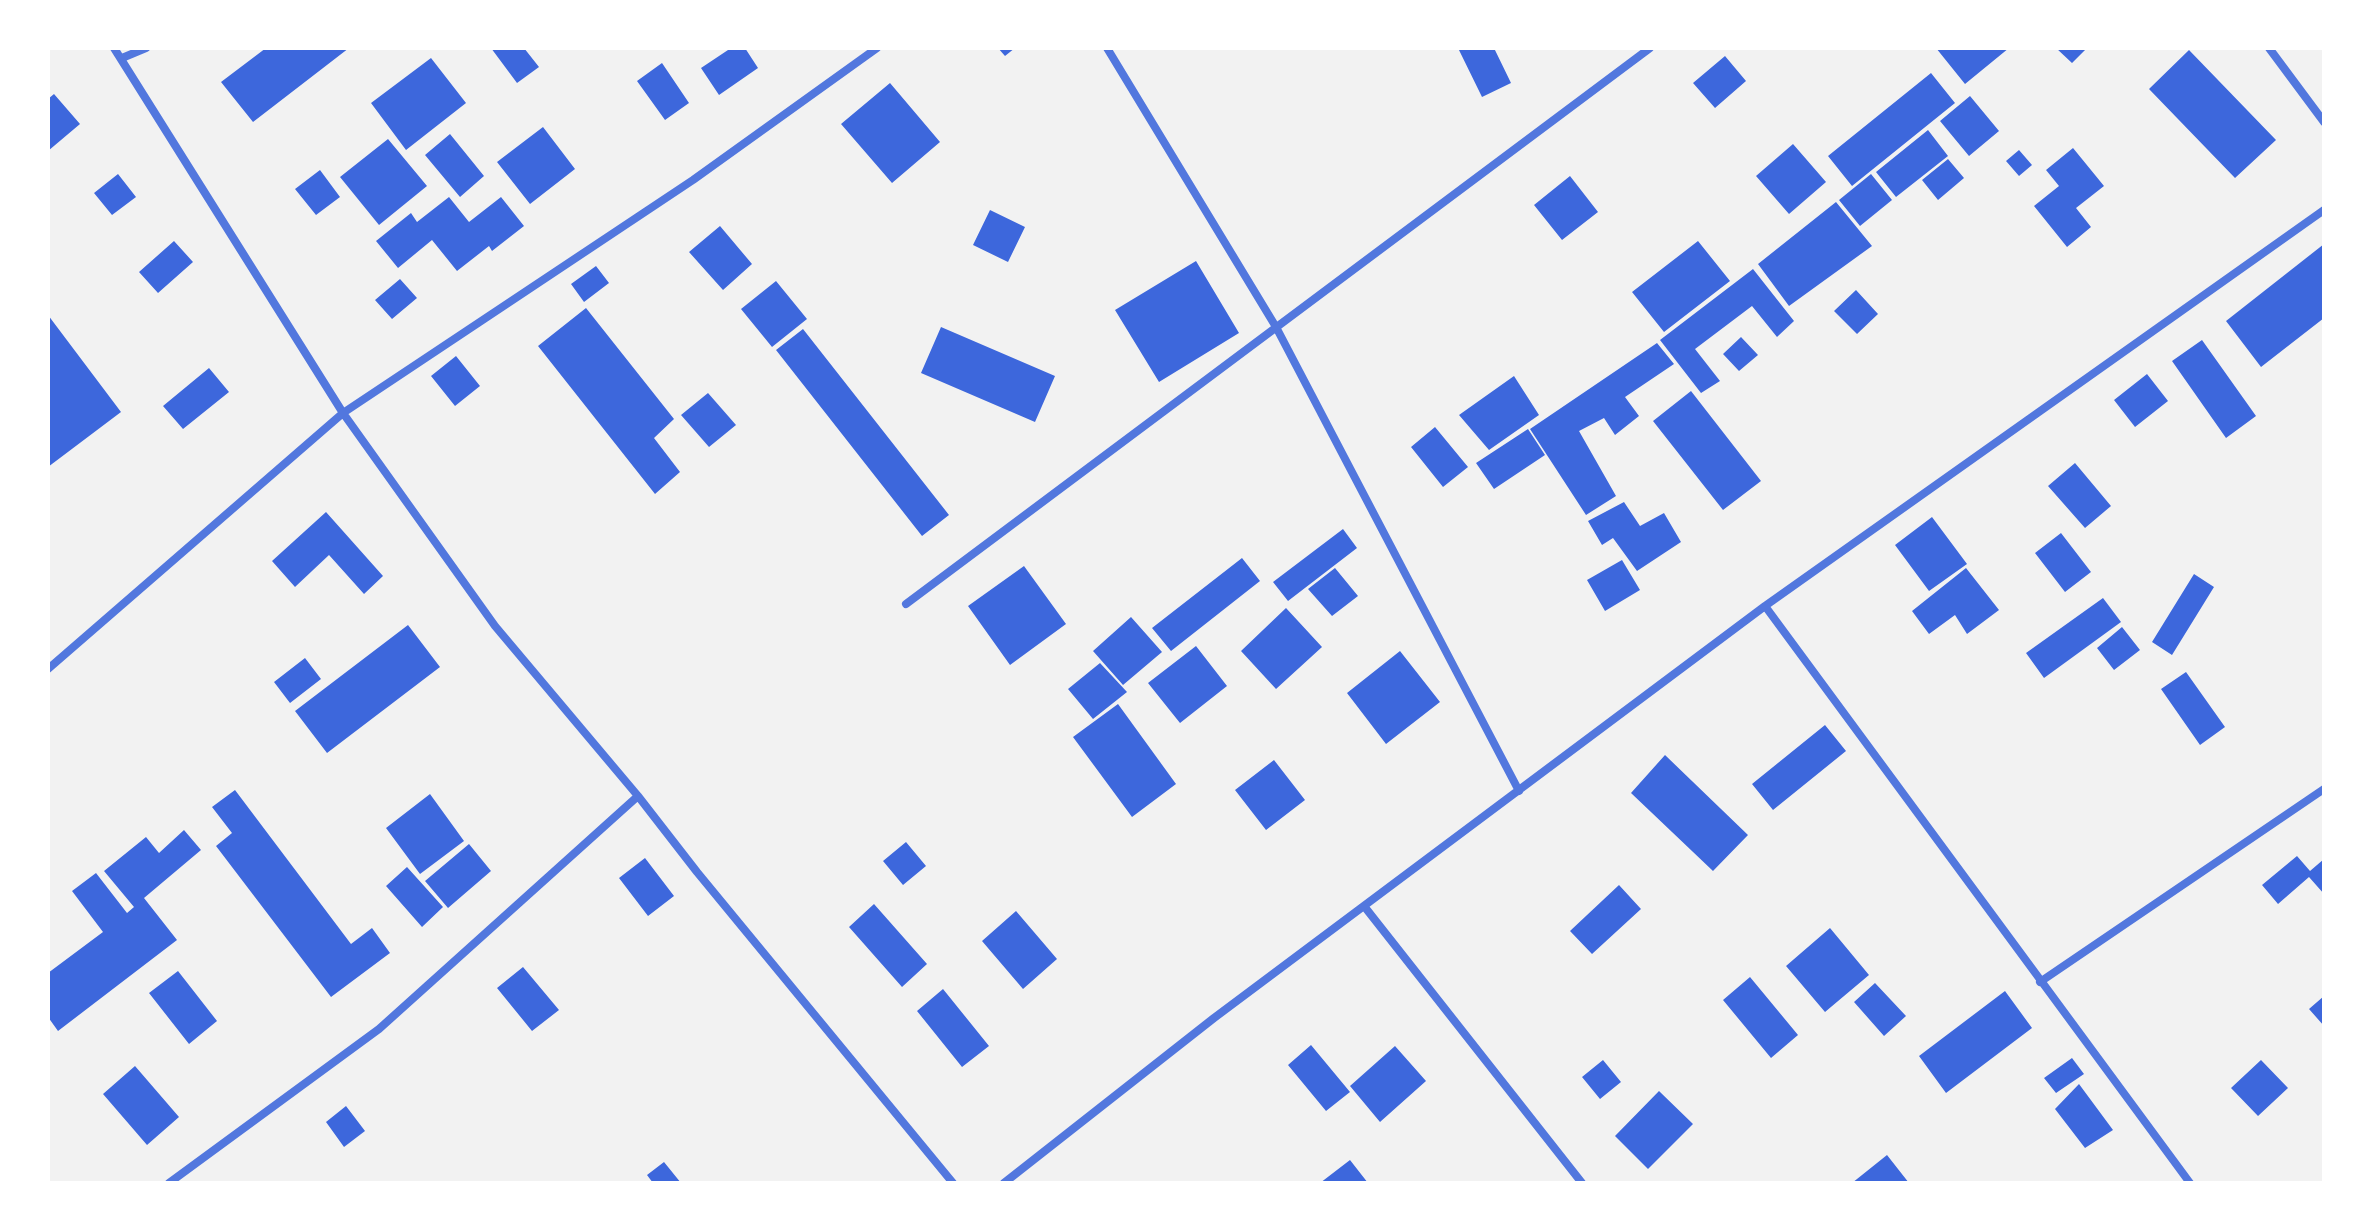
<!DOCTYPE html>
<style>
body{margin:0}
#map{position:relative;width:2372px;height:1231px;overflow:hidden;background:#f2f2f2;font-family:Literata,serif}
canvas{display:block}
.frame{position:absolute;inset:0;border:50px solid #fff;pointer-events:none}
</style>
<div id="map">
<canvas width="2372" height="1231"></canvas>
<div class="frame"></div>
</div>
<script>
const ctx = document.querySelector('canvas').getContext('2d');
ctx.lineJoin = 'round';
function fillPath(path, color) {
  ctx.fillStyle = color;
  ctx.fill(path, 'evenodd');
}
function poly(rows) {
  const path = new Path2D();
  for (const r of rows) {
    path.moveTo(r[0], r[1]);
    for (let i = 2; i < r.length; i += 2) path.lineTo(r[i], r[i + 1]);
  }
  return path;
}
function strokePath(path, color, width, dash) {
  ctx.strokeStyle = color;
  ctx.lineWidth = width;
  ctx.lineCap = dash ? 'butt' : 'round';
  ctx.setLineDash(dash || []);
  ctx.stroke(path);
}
fillPath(poly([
 [266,48,349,48,253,122,221,82],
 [491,48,524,48,539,67,517,83],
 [731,48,745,48,758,68,719,95,701,68],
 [998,48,1015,48,1005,56],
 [1458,48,1494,48,1511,83,1482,97],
 [1936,48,2009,48,1965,84],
 [2056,48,2087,48,2072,63],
 [2189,50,2276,140,2235,178,2149,89],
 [1725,56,1746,81,1715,108,1693,83],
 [431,58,466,103,406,150,371,103],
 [662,63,689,103,665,120,637,81],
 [1931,73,1955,103,1852,186,1828,156],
 [890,83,940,142,892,183,841,124],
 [54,94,80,124,48,151,48,99],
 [1970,96,1999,131,1969,156,1940,121],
 [543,127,575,169,530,204,497,162],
 [1928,130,1948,156,1896,197,1876,172],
 [450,134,484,176,460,197,425,155],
 [388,139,427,186,379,225,340,177],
 [1793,144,1826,182,1789,214,1756,176],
 [2073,148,2104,186,2076,208,2091,227,2067,247,2034,206,2059,186,2046,170],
 [2019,150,2032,165,2019,176,2006,161],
 [1948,159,1964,178,1938,200,1922,180],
 [320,170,340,197,316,215,295,189],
 [118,174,136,197,112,215,94,193],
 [1871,174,1892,200,1860,226,1839,200],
 [1570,176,1598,212,1562,240,1534,205],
 [449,197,469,222,501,197,524,226,492,251,489,246,457,271,432,240,398,268,376,241,411,213,417,222],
 [1836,202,1872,246,1789,306,1758,264],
 [990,210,1025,227,1008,262,973,245],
 [720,226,752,264,723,290,689,252],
 [174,241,193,262,158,293,139,272],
 [1698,241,1730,281,1664,332,1632,292],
 [2324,244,2324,318,2261,367,2226,321],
 [1196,261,1239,333,1159,382,1115,310],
 [596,266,609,283,584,302,571,284],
 [1753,269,1794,321,1777,337,1752,306,1695,349,1720,381,1701,393,1660,340],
 [400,279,417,298,392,319,375,300],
 [776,281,807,319,772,347,741,309],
 [1856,290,1878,314,1857,334,1834,311],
 [586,308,674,419,654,438,680,472,655,494,538,346],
 [48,315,121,412,48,467],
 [941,327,1055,376,1035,422,921,373],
 [803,329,949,515,922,536,776,350],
 [1741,337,1758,355,1739,371,1723,354],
 [2202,340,2256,416,2226,438,2172,361],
 [1657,343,1674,364,1625,397,1639,416,1615,435,1604,418,1579,431,1616,496,1586,515,1530,429],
 [456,356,480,386,455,406,431,376],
 [209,368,229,392,183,429,163,406],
 [2147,374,2168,401,2135,427,2114,400],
 [1514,376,1539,415,1489,450,1459,415],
 [1691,391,1761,481,1723,510,1653,421],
 [708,393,736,425,709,447,681,415],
 [1435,427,1468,467,1443,487,1411,447],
 [1528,429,1545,455,1494,489,1476,463],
 [2075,463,2111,506,2085,528,2048,486],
 [1624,502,1640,526,1664,513,1681,542,1637,571,1613,538,1602,545,1588,521],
 [326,512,383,576,364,594,329,555,295,587,272,561],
 [1932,517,1967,564,1929,591,1895,545],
 [1343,529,1357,548,1288,601,1273,582],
 [2061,533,2091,572,2065,592,2035,553],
 [1242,558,1260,581,1171,651,1152,628],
 [1622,560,1640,590,1605,611,1587,580],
 [1024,566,1066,624,1010,665,968,606],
 [1335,568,1358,596,1332,616,1308,589],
 [1966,568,1999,610,1967,634,1955,615,1929,634,1912,611],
 [2194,574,2214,587,2172,655,2152,642],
 [2103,598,2121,622,2044,678,2026,653],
 [1286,608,1322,647,1276,689,1241,651],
 [1131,617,1162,652,1123,685,1093,651],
 [408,625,440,667,327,753,295,711],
 [2122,627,2140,650,2114,670,2097,648],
 [1196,646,1227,686,1180,723,1148,683],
 [1400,651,1440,702,1386,744,1347,693],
 [305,658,321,679,290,703,274,682],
 [1100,663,1127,692,1093,719,1068,689],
 [2186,672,2225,727,2200,745,2161,689],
 [1118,704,1176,784,1132,817,1073,737],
 [1825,725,1846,751,1773,810,1752,784],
 [1665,755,1748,835,1713,871,1631,793],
 [1274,760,1305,800,1266,830,1235,790],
 [235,790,351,944,372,928,390,953,331,997,216,846,232,833,212,807],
 [430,794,464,841,420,874,386,828],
 [184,830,201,850,144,898,177,940,58,1031,48,1017,48,973,103,932,72,891,96,873,127,913,134,907,104,871,146,837,159,853],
 [906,842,926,866,903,885,883,861],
 [469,844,491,871,448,908,425,881],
 [2297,856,2310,871,2324,859,2324,894,2309,877,2278,904,2262,885],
 [645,858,674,896,648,916,619,878],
 [407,867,443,907,422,927,386,886],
 [1619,885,1641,909,1592,954,1570,931],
 [874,904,927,964,902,987,849,927],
 [1016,911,1057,959,1023,989,982,941],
 [1830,928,1869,975,1825,1012,1786,966],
 [523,967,559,1010,532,1031,497,988],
 [178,971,217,1021,189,1044,149,993],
 [1750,977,1798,1035,1771,1058,1723,1000],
 [1875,983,1906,1016,1884,1036,1854,1002],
 [943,989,989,1046,962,1067,917,1011],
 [2005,991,2032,1028,1946,1093,1919,1056],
 [2324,996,2324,1026,2309,1009],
 [1311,1045,1350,1092,1326,1111,1288,1065],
 [1395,1046,1426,1081,1380,1122,1350,1086],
 [2072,1058,2084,1074,2056,1093,2044,1078],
 [1603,1060,1621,1082,1600,1099,1582,1077],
 [2261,1060,2288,1088,2258,1116,2231,1088],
 [135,1066,179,1117,147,1145,103,1094],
 [2079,1084,2113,1130,2085,1148,2055,1109],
 [1659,1091,1693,1124,1648,1169,1615,1136],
 [346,1106,365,1131,344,1147,326,1122],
 [1887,1155,1909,1183,1852,1183],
 [1350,1160,1368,1183,1320,1183],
 [664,1162,681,1183,653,1183,647,1175]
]), '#3d67dc');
strokePath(poly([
 [114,48,343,413,495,626,638,796,697,872,953,1183],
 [1107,48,1276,327,1519,791],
 [2269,48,2324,122],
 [122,58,146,48],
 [906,604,1650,48],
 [1765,606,2190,1183],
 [48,669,343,413,693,180,877,48],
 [1364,906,1582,1183],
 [2040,982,2324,789],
 [169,1183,379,1029,638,796],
 [1004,1183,1214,1018,1765,606,2324,210]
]), '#5277de', 8);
</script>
